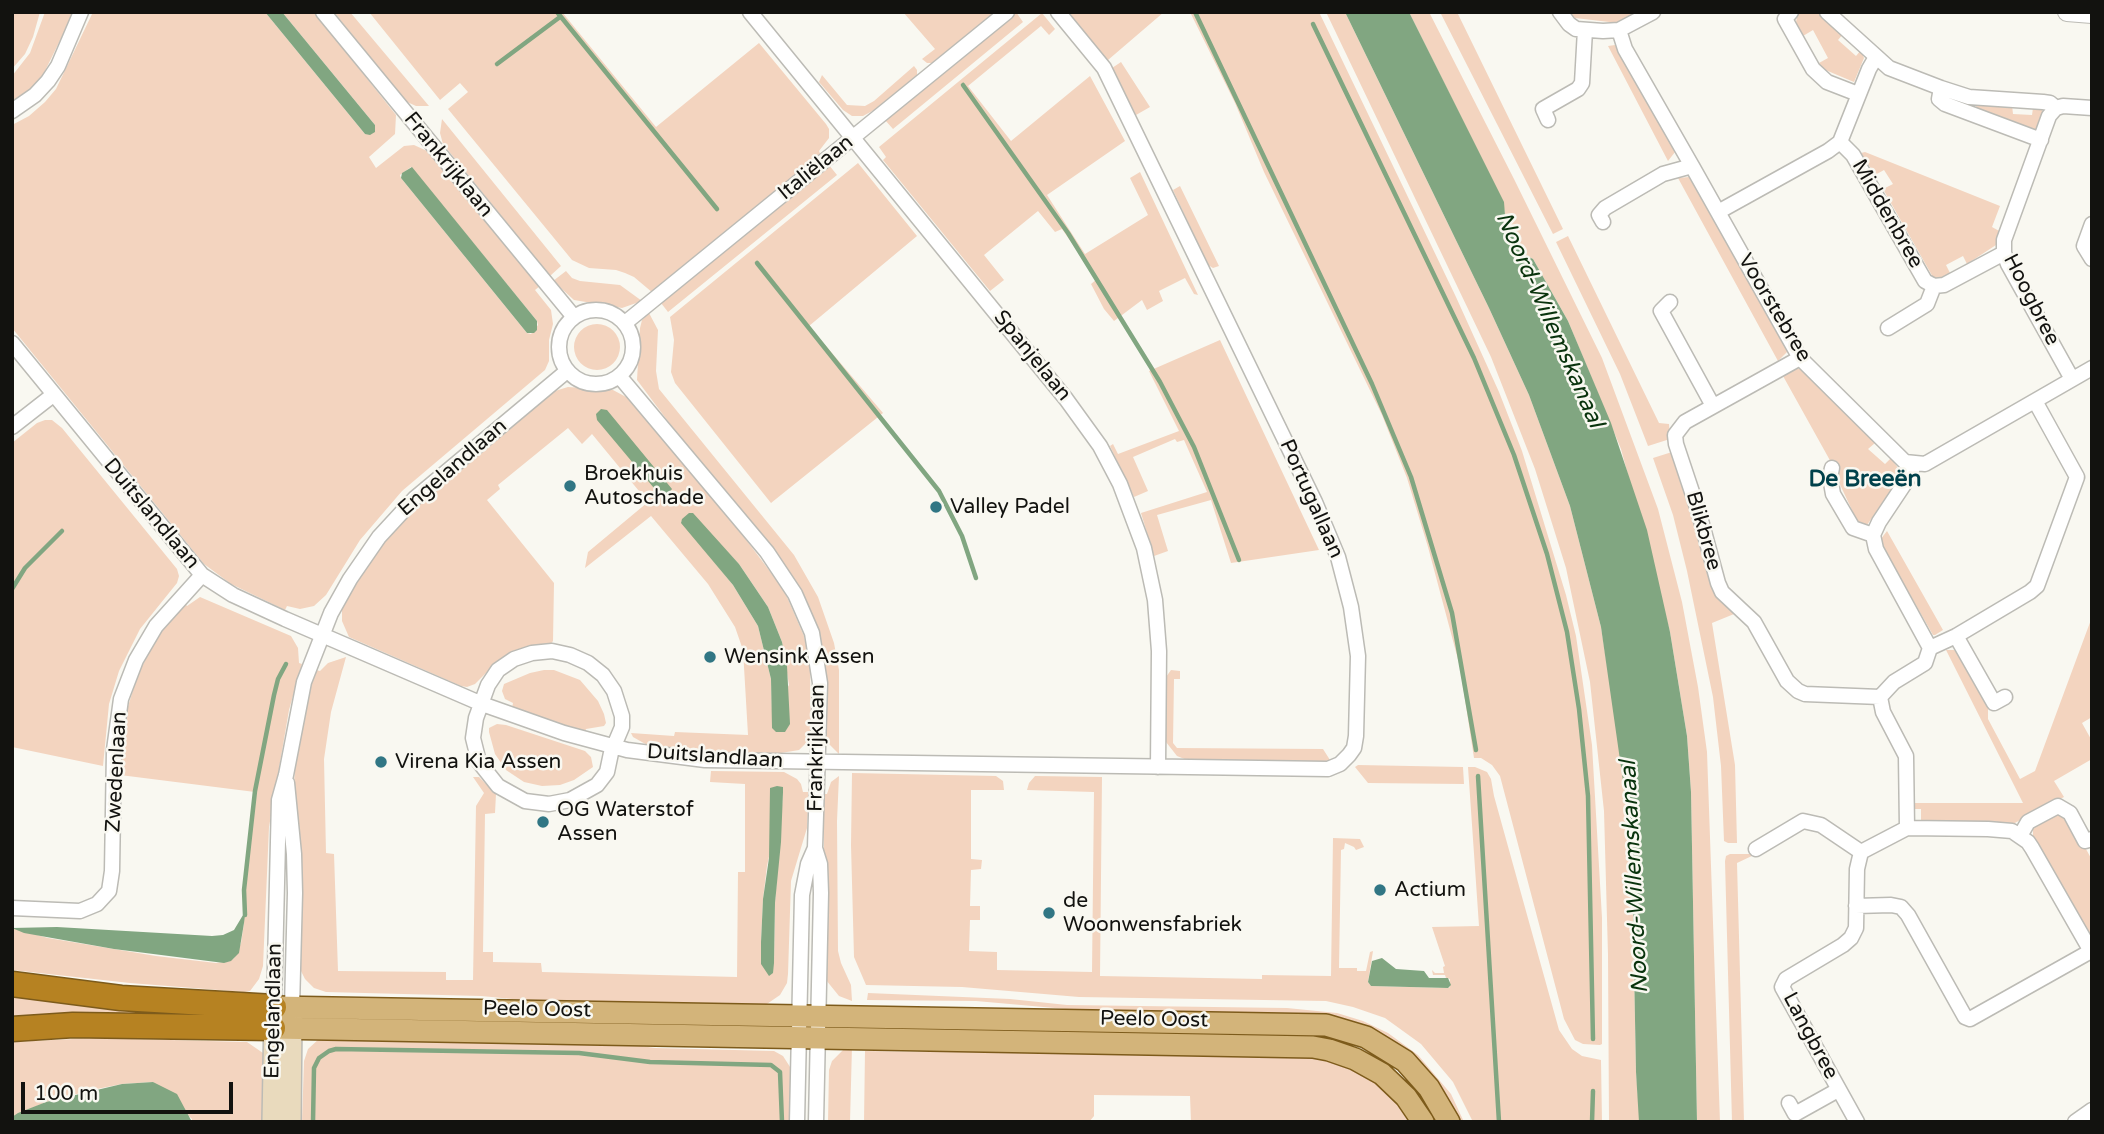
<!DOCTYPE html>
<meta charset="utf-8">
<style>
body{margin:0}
#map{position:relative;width:2104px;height:1134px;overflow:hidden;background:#f9f8f1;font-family:"Varela Round",sans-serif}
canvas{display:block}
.frame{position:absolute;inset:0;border:14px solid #12120f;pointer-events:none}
.scale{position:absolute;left:21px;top:1082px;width:212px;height:32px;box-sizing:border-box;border:4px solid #12120f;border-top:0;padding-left:9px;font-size:21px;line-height:24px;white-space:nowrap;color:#12120f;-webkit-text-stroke:5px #f9f8f1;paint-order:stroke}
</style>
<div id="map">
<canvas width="2104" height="1134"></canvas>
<div class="frame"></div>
<div class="scale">100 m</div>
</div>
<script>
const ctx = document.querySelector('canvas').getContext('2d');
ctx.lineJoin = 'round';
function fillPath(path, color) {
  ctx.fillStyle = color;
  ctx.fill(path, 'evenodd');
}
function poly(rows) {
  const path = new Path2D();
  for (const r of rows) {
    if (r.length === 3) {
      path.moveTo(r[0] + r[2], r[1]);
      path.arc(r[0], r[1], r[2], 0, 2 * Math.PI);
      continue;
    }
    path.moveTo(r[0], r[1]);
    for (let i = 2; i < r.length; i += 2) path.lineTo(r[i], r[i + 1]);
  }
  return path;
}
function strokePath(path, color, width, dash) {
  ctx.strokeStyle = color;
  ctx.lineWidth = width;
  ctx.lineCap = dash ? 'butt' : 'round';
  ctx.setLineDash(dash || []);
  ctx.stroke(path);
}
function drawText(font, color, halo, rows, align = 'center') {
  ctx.font = font + ' "Varela Round",sans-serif';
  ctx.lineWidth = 5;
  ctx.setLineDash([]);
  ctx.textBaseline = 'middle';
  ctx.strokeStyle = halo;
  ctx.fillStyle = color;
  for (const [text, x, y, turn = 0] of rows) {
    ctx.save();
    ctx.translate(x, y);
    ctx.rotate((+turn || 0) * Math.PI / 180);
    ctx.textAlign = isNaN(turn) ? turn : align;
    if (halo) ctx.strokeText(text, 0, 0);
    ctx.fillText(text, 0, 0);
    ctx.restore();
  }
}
fillPath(poly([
 [12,12,40,12,33,37,25,54,12,69],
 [45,12,74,12,43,75,29,90,12,103,12,76,30,53],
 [93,12,265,12,365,134,375,125,282,12,314,12,396,115,395,134,369,157,376,168,404,146,414,145,427,151,540,286,535,290,551,310,553,324,549,340,549,361,545,370,402,491,360,540,326,595,314,606,300,609,287,606,285,610,231,584,204,564,12,328,12,125,29,116,45,102,56,89],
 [411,167,537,321,538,325,531,334,527,333,401,178,400,175],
 [334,12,350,12,429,106,416,106,405,101],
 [369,12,562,12,656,127,759,43,826,124,829,129,829,138,819,151,821,156,653,293,634,277,625,273,616,270,589,268,572,260,448,109,468,92,460,83,440,100],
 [903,12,995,12,932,63,927,63,922,59,935,49],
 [1016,12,1023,22,893,129,885,120],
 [1069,12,1164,12,1108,60,1102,58],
 [1190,12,1319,12,1456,297,1499,392,1522,451,1566,595,1576,636,1592,745,1602,918,1602,1044,1600,1045,1583,1044,1575,1040,1564,1019,1500,776,1492,765,1481,758,1474,758,1460,667,1428,547,1407,478,1382,415,1264,172,1235,103],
 [1326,12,1345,12,1489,308,1529,395,1570,506,1601,627,1622,761,1632,863,1636,1072,1640,1122,1609,1122,1608,955,1604,811,1590,682,1566,568,1535,469,1491,357],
 [1409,12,1429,12,1514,179,1602,358,1658,509,1682,602,1698,687,1707,752,1720,1122,1697,1122,1691,792,1687,736,1670,632,1621,449,1568,321,1533,259,1525,255,1505,215,1503,202],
 [1440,12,1457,12,1563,229,1553,234],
 [1569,12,1636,12,1618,23,1575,18],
 [1798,12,1819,12,1843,34,1838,40,1856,56,1861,50,1864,58,1854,82,1823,69,1819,63,1828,58,1813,30,1803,36,1796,22],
 [1042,13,1055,29,1049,35,1041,26,968,86,1011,141,1090,76,1125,141,1047,195,1085,254,1148,215,1130,178,1140,172,1198,295,1194,294,1185,278,1159,291,1163,301,1147,310,1142,300,1114,321,1104,309,1091,284,1097,279,1062,229,1055,232,1038,211,984,255,1004,280,990,291,883,160,886,157,879,147],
 [1615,45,1675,152,1668,161,1608,46],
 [1121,62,1150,107,1136,115,1112,72,1112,68],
 [914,66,917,70,917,75,878,108,863,116,852,116,843,110,819,82,822,75,847,105,865,106,874,101],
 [1977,103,2012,105,2013,114,2032,115,2033,108,2042,110,2043,116,2040,128,2033,130,1975,111],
 [442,119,561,266,550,276,443,144,440,133],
 [1865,152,2000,206,1992,227,2001,232,1996,245,1967,264,1963,256,1946,265,1950,273,1938,279,1934,279,1883,189,1893,184,1884,170,1875,175,1861,153],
 [858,163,917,236,809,326,883,413,771,503,675,383,671,372,674,340,670,317],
 [829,165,837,175,668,312,661,303],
 [1689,177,1788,351,1778,361,1678,178],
 [1180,186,1219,266,1213,268,1208,265,1173,190],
 [1568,236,1659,423,1669,424,1670,439,1648,446,1620,374,1556,242],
 [566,271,572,278,580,281,620,285,642,301,622,308,574,300,553,281],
 [649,313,658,330,656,371,659,389,794,555,818,597,834,643,839,670,839,754,829,744,824,733,799,589,767,542,691,452,637,380,640,328,642,320],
 [597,347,23],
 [1220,340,1319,550,1231,563,1211,500,1157,515,1168,551,1154,556,1141,513,1207,492,1184,440,1177,442,1175,439,1133,457,1148,491,1134,497,1110,446,1113,444,1118,454,1179,431,1149,371],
 [1795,369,1802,369,1875,443,1868,449,1885,464,1891,458,1900,471,1899,479,1867,525,1857,521,1837,478,1832,464,1783,376],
 [568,387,613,390,628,398,738,529,784,590,804,636,810,666,811,738,799,750,781,753,701,752,649,746,633,737,631,733,674,736,675,732,748,735,743,650,735,627,708,584,651,516,585,568,588,552,648,502,592,434,582,444,568,428,498,485,500,489,487,500,554,583,553,641,550,645,510,654,498,661,475,684,467,687,461,686,349,637,342,621,342,608,351,591,386,539,440,485,555,391],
 [681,521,718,542,739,564,768,607,782,642,789,685,772,710,771,679,758,626,733,585],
 [45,420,52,420,62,428,177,569,179,576,177,583,140,629,119,671,109,704,103,766,12,747,12,443,37,423],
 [1672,452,1712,584,1719,596,1734,614,1712,623,1735,765,1737,843,1728,843,1724,841,1721,766,1713,697,1687,571,1673,515,1653,458],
 [1887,531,1943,630,1935,635,1933,635,1881,544,1880,540],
 [200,597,291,636,298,648,299,663,302,664,289,710,269,827,263,966,259,979,250,991,244,992,130,983,12,970,12,928,48,938,156,956,216,963,230,961,234,958,241,943,244,923,244,890,255,792,120,775,126,713,138,674,159,634,171,617,184,602,187,606],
 [2092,617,2092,717,2082,723,2092,741,2092,759,2054,781,2064,797,2011,825,1921,820,1921,809,1914,809,1914,803,2023,803,1946,650,1954,650,1958,652,1988,707,1988,719,2020,779,2035,771],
 [346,657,331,712,324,759,326,853,334,854,338,971,446,972,446,980,473,980,476,806,484,793,473,777,479,777,496,794,495,813,485,814,483,952,493,952,493,962,541,963,542,972,737,977,738,872,745,872,745,784,710,782,711,771,784,772,797,779,801,784,803,792,809,792,807,828,791,881,788,974,787,983,780,995,764,1006,554,1003,481,996,326,992,314,988,305,979,299,967,293,793,295,770,307,696,316,670,320,671,328,663],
 [783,792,775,903,774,963,761,942,763,899,767,866],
 [544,670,554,670,580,680,598,701,604,714,606,723,604,726,586,729,585,733,512,708,513,703,505,699,502,691,504,684,530,673],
 [1171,670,1180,671,1180,679,1174,679,1173,743,1177,748,1323,749,1330,760,1322,762,1187,760,1177,756,1166,742,1166,677],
 [497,724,506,725,585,751,591,757,593,767,574,780,560,785,542,786,524,782,506,770,495,754,489,732,489,728],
 [1358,765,1463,767,1464,784,1368,783,1355,767],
 [1468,767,1475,767,1487,772,1491,779,1494,796,1559,1030,1572,1049,1582,1056,1601,1060,1602,1122,1473,1122,1453,1082,1421,1044,1385,1018,1353,1007,1326,1001,1079,997,962,987,866,985,854,957,851,845,852,773,996,776,1003,781,1004,790,971,790,971,859,982,860,981,869,971,870,970,906,980,906,980,920,970,920,969,951,997,952,997,970,1092,972,1094,792,1027,790,1029,783,1035,776,1102,777,1100,976,1262,979,1262,975,1331,976,1333,838,1360,839,1364,847,1356,850,1354,847,1345,843,1344,849,1341,850,1339,968,1357,968,1357,971,1366,971,1370,952,1373,951,1368,982,1371,986,1448,988,1450,987,1450,979,1446,978,1445,975,1433,975,1432,970,1435,973,1444,973,1443,967,1445,966,1432,927,1479,926],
 [839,776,837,821,838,951,841,963,851,985,852,1001,839,996,826,980,823,794,827,794,831,782],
 [2055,814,2061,814,2070,820,2092,860,2092,941,2033,838,2033,828,2035,824],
 [1730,854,1756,854,1737,863,1744,1122,1732,1122,1725,861,1726,856],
 [12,993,193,1011,193,1015,97,1014,12,1024],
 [868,993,1010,999,1067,1005,1287,1008,1337,1013,1363,1021,1388,1033,1418,1055,1451,1094,1464,1122,1458,1122,1448,1100,1333,1018,1310,1014,1066,1009,976,1001,867,1000],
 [93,1038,247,1042,263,1053,268,1073,267,1122,192,1122,192,1119,153,1082,122,1084,92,1090,46,1102,12,1117,12,1042],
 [320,1038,605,1041,655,1048,774,1051,783,1056,792,1070,792,1122,302,1122,304,1061,308,1049],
 [852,1046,850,1122,828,1122,829,1070,832,1061,843,1050],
 [992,1047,1316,1052,1365,1069,1418,1122,1191,1122,1190,1096,1094,1095,1094,1116,1089,1122,864,1122,865,1051,929,1052]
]), '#f3d4bf');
fillPath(poly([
 [265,12,282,12,375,125,375,132,370,135,365,134],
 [1345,12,1409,12,1504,202,1505,215,1525,255,1533,259,1568,321,1611,423,1647,530,1670,632,1687,736,1691,792,1697,1122,1639,1122,1636,1072,1632,863,1628,816,1601,627,1570,506,1529,395,1489,308],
 [412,167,537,321,537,330,534,333,527,333,401,178,402,173],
 [601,409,607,410,672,489,664,500,597,420,596,414],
 [689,513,693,513,739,564,768,607,782,642,787,666,790,724,785,732,776,732,772,728,771,679,758,626,733,585,681,523,682,519],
 [777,786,783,787,783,792,781,842,775,903,774,963,773,973,769,976,761,964,761,942,763,899,769,858,770,788],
 [243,915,245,915,244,923,239,953,231,961,224,963,114,949,24,933,12,928,57,927,212,936,223,935,234,930],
 [1382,958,1396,969,1424,971,1429,978,1448,978,1451,985,1448,988,1371,986,1368,982,1372,961],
 [153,1082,177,1094,192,1122,12,1122,12,1117,18,1113,46,1102,122,1084]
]), '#81a681');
strokePath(poly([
 [557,12,717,209],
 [1195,12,1372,384,1411,477,1452,613,1476,750],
 [1313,24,1474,358,1514,455,1547,554,1567,632,1579,709,1588,796,1593,1039],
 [497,64,560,17],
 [963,85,1068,233,1160,382,1194,447,1239,560],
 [757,263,939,491,962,536,976,578],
 [12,589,25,568,62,531],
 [1478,776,1499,1122],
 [245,915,244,890,255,791,274,695,278,679,286,664],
 [313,1122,314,1068,319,1058,329,1051,336,1049,579,1053,650,1062,771,1065,780,1072,782,1122],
 [1592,1122,1593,1091]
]), '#81a681', 4.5);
const minor = poly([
 [323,12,574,317],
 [750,12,1066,399,1100,446,1120,484,1144,548,1155,600,1159,651,1158,767],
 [1560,12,1569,24,1576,29,1603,31,1619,30,1653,12],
 [1791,12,1785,19,1813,69,1827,82,1858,94],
 [1827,12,1889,68,1941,88,1969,97,2043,102,2050,103,2056,108,2063,106,2092,108],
 [1619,30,1625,49,1692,166],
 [1941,88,1939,99,1945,104,2041,140],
 [2056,108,2049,116,2004,240,2004,253,2008,264,2072,379],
 [12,111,35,95,48,81,58,66,81,12],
 [1548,120,1543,109,1578,89,1582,83,1585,30],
 [1840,142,1853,155,1925,281,1934,286,1944,285,2004,253],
 [1718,212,1828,151,1840,142,1869,69,1876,57],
 [1603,222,1599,215,1605,208,1663,174,1692,166,1800,358,1905,462,1925,464,2092,368],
 [2092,224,2084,246,2092,259],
 [1670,302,1661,311,1713,406],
 [596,347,37],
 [625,323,1007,12],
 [1888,328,1927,304,1934,286],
 [12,343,202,575,233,595,285,619,482,704,564,733,627,750,705,760,1328,769,1340,764,1349,755,1354,748,1356,736,1358,656,1351,607,1338,557,1315,502,1104,68,1058,12],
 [1800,358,1685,422,1675,435,1676,444,1699,513,1718,583,1722,592,1754,622,1787,681,1798,691,1805,694,1880,697],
 [620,377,767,552,795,594,812,633,820,683,815,848,820,864,821,893,816,1122],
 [12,427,53,395],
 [1832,468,1830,477,1833,494,1853,528,1873,535],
 [1956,636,1994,703,2005,697],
 [1930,648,1956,636,2030,592,2037,586,2077,477,2035,401],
 [552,651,570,655,588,663,603,675,614,691,622,716,622,727,611,753,607,772,597,785,570,800,549,804,525,801,498,786,479,762,473,738,476,718,488,685,498,670,514,659,532,653,552,651],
 [287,783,294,854,295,893,292,1007],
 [1907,828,1906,756,1883,712,1880,697,1894,682,1925,663,1930,648,1876,549,1873,535,1879,522,1909,477,1914,465],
 [2020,836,2028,822,2058,806,2070,813,2085,841,2092,839],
 [1756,849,1803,821,1821,825,1861,852],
 [1856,906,1891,905,1901,907,1908,915,1965,1017,1970,1019,2091,951],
 [12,908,80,911,97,904,109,891,112,871,114,750,121,699,136,660,156,626,202,575],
 [274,1007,279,800,286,775,304,682,331,613,350,579,379,537,415,498,567,371],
 [1789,1103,1795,1114,1838,1090],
 [797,1122,802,895,808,864,815,848],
 [1857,1122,1782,987,1786,979,1843,945,1851,938,1856,928,1857,869,1861,852,1907,828,1988,829,2012,831,2028,842,2032,848,2092,953],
 [2075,1122,2092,1110]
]);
const tertiary = poly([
 [2067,12,2092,14]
]);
const secondary = poly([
 [272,1122,274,1015],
 [291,1122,292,1015]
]);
const primary = poly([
 [274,1007,1326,1025,1366,1037,1405,1061,1429,1088,1449,1122],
 [273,1028,1313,1047,1329,1050,1355,1059,1382,1074,1406,1097,1423,1122]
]);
const motorway = poly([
 [12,984,121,998,274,1007],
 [12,1029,73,1025,273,1028]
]);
strokePath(minor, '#bcbbb5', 17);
strokePath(tertiary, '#bcbbb5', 20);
strokePath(secondary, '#bcbbb5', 22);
strokePath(primary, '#7d5b1b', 24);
strokePath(motorway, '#7d5b1b', 27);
strokePath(minor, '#fff', 14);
strokePath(tertiary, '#fff', 18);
strokePath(secondary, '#e9dabd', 19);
strokePath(primary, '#d3b47a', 21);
strokePath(motorway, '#b68222', 24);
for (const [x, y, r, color] of [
 [570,486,7,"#317684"],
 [936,507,7,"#317684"],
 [710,657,7,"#317684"],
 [381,762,7,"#317684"],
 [543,822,7,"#317684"],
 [1380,890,7,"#317684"],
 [1049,913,7,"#317684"]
]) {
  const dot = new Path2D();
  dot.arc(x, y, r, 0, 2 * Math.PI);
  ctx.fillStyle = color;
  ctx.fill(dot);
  strokePath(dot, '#f9f8f1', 2.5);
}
drawText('21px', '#12120f', '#f9f8f1', [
 ["Frankrijklaan",448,165,51],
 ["Italiëlaan",816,168,-39],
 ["Middenbree",1887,214,60],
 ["Hoogbree",2031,300,63],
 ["Voorstebree",1774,308,59],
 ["Spanjelaan",1032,356,51],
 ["Engelandlaan",453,468,-41],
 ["Portugallaan",1311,499,66],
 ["Duitslandlaan",151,514,50],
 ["Blikbree",1703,531,74],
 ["Frankrijklaan",817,748,-89],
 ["Duitslandlaan",715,757,4],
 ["Zwedenlaan",117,772,-87],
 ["Peelo Oost",537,1010,1],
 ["Engelandlaan",274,1011,-89],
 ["Peelo Oost",1154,1020,1],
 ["Langbree",1810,1036,62]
]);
drawText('21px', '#12120f', '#f9f8f1', [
 ["Broekhuis",584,474],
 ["Autoschade",584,498],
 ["Valley Padel",950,507],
 ["Wensink Assen",724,657],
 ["Virena Kia Assen",395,762],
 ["OG Waterstof",557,810],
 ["Assen",557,834],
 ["Actium",1394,890],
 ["de",1063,901],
 ["Woonwensfabriek",1063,925]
], 'left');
drawText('italic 23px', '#09330d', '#f9f8f1', [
 ["Noord-Willemskanaal",1549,320,66],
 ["Noord-Willemskanaal",1635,877,-93]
]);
drawText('bold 23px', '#00414b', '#f9f8f1', [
 ["De Breeën",1865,480]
]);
</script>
